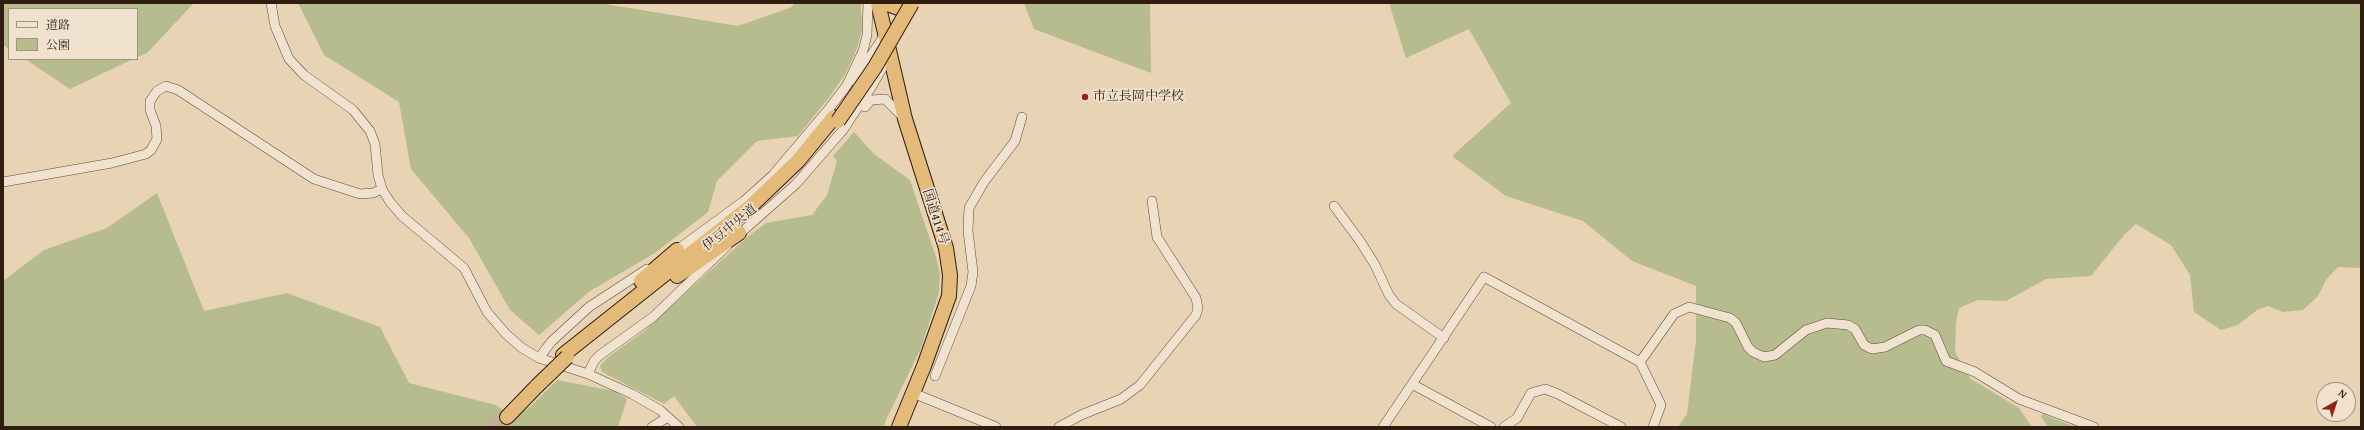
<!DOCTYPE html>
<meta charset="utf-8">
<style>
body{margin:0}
#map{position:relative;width:2364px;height:430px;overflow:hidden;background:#e8d3b5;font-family:"Gentium Book Plus","Noto Serif JP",serif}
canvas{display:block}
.frame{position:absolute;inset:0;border:4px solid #301d10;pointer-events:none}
.legend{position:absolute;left:8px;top:8px;width:130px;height:52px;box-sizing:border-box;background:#f0e2cf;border:1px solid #a39383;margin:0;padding:5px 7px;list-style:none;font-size:12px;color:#301d10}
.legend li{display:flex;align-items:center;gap:8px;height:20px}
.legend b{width:20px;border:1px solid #a39383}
.north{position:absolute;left:2316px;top:382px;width:40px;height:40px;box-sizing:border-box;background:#f0e2cf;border:1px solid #a39383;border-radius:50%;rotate:39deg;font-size:11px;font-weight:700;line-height:16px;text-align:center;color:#301d10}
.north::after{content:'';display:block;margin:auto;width:14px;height:18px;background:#8f2418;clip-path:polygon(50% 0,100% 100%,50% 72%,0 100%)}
</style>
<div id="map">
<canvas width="2364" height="430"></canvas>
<div class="frame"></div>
<ul class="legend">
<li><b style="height:5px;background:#f0e2cf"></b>道路</li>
<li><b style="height:11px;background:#b6bc8d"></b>公園</li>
</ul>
<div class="north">N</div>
</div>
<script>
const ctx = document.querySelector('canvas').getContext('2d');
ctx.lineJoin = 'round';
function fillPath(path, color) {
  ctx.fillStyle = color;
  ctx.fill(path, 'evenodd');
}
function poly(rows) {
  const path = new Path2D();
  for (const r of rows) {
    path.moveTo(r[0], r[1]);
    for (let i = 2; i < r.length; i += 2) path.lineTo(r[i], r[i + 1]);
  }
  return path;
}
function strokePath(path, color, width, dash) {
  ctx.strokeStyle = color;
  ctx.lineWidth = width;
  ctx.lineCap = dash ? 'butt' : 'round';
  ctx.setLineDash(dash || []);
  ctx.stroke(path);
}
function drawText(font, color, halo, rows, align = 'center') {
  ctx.font = font + ' "Gentium Book Plus","Noto Serif JP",serif';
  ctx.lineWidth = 3.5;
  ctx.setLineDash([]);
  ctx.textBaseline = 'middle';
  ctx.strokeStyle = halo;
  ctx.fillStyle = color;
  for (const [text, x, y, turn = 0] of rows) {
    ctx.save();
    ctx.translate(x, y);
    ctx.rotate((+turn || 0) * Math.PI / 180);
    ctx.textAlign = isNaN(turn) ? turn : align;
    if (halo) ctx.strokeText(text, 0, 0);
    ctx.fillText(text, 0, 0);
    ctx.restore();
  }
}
fillPath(poly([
 [3,3,194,3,147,53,137,57,137,9,9,9,9,49,3,45],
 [298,3,599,3,738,26,792,7,794,3,861,3,862,31,856,51,846,73,831,95,798,136,757,141,717,181,708,212,655,253,590,291,539,335,510,310,469,238,411,169,399,102,324,55],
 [1024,3,1150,3,1151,73,1034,29],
 [1389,3,2361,3,2361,268,2338,267,2326,280,2318,296,2303,310,2283,312,2268,306,2257,310,2238,325,2221,330,2194,312,2190,275,2171,245,2136,224,2124,235,2091,276,2046,279,2006,301,1978,300,1959,308,1956,323,1955,352,1971,379,2019,408,2032,427,1678,427,1687,414,1696,340,1696,286,1632,261,1583,221,1506,196,1452,156,1511,103,1469,29,1406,58],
 [25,59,133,59,70,89],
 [854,132,874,154,910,180,936,257,940,274,939,293,921,348,886,420,884,427,697,427,674,396,664,404,602,372,600,366,607,358,643,332,746,238,766,223,812,215,827,195,837,161,833,156],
 [157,193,204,311,287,293,380,327,409,383,496,405,514,418,531,406,557,380,614,391,627,399,618,427,3,427,3,281,44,250,107,228],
 [2043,414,2065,423,2078,427,2048,427,2041,417]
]), '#b6bc8d');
strokePath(poly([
 [492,427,504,414]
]), '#c3af94', 14, [14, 7]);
const minor = poly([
 [271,3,275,26,289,59,304,75,353,110,370,131,375,144,378,175,382,189,390,202,402,216,464,268,487,312,506,334,522,348,539,358,588,374,632,394,660,410,679,427],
 [854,81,884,36],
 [865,107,871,100,885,99,902,116],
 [3,182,112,163,146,154,151,150,157,139,156,126,150,110,150,101,157,91,166,86,178,90,314,179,360,194,373,193,382,189],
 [1334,206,1360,241,1375,265,1389,295,1396,304,1444,338],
 [736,237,796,184,843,130,872,86,884,65],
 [673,253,744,201,773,175,828,110,847,85,863,51,867,35,868,3],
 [539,358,551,342,589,307,647,269],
 [1640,362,1674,314,1689,307,1730,318,1736,323,1748,347,1753,352,1764,357,1775,355,1806,330,1827,323,1848,325,1855,329,1864,345,1872,349,1885,347,1919,330,1925,330,1935,335,1946,361,1975,372,2019,399,2094,427],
 [588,374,594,361,600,355,653,317,727,246],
 [935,376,971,286,973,272,968,231,969,208,984,182,1015,141,1022,117],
 [1412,384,1491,427],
 [913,393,996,427],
 [652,427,668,417],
 [1059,427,1081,415,1121,399,1140,385,1196,315,1198,308,1196,298,1157,237,1152,201],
 [1383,427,1484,277,1640,362,1661,405,1653,427],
 [1504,427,1517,418,1531,393,1545,389,1558,394,1621,427]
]);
const highway = poly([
 [878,3,905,119,946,248,950,275,949,296,924,366,899,427],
 [885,3,901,9],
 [677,276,739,233],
 [641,281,677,250],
 [563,355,752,205,798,161,834,117],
 [507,417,537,386]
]);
strokePath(minor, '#5e4a39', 10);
strokePath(highway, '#301d10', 16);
strokePath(minor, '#f0e2cf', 9);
strokePath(highway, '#e4ba7a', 14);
const highwayBridge = poly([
 [838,121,875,67,912,3],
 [537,386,567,357]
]);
strokePath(highwayBridge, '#301d10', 16, []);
strokePath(highwayBridge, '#e4ba7a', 14);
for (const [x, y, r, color] of [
 [1085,97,4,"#8f2418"]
]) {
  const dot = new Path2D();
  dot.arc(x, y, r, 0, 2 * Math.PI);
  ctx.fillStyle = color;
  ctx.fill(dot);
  strokePath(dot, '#f0e2cf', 1.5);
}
drawText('13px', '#301d10', '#f0e2cf', [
 ["市立長岡中学校",1093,97]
], 'left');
drawText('13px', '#301d10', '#f0e2cf', [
 ["国道414号",935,217,72],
 ["伊豆中央道",730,228,-39]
]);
</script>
